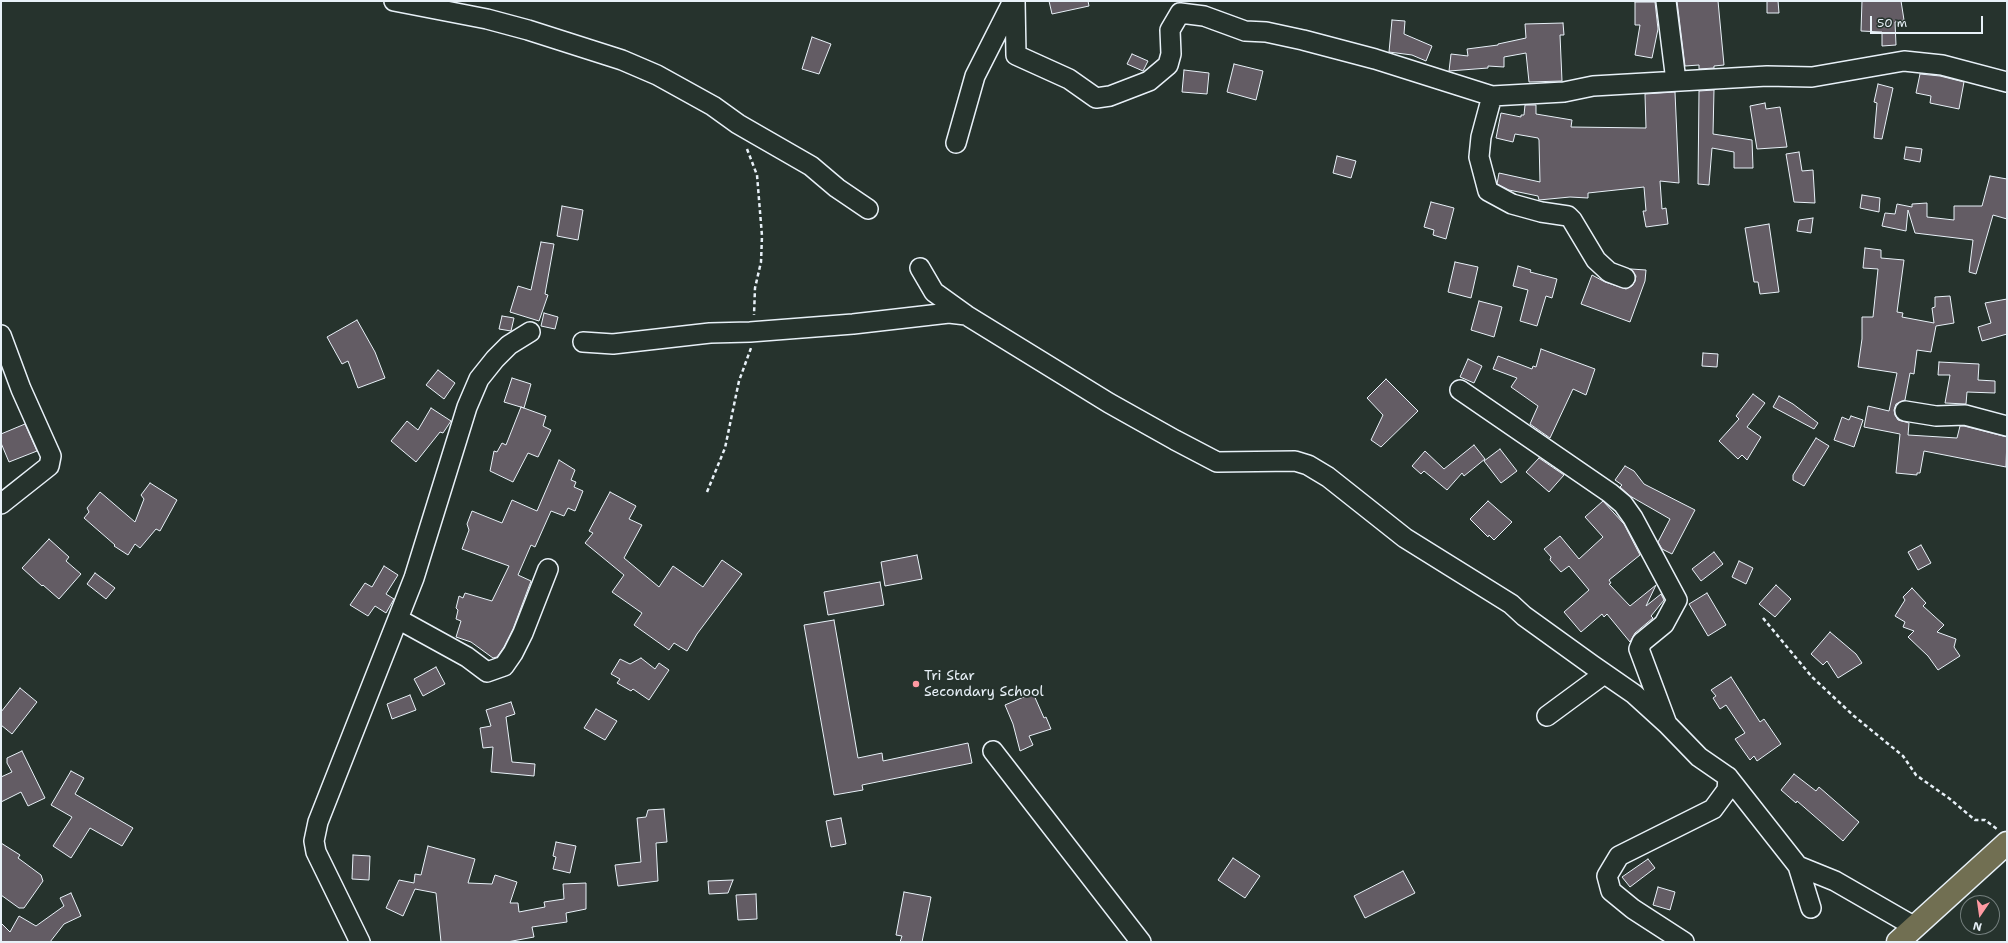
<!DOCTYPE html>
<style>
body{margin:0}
#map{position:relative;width:2008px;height:943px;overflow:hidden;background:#26332d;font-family:"Shantell Sans",sans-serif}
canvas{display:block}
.frame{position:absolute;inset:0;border:2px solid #e8f1f8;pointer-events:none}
.north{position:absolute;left:1960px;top:895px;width:40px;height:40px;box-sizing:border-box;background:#26332d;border:1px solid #747f7e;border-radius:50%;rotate:193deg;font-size:11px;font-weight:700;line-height:16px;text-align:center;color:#e8f1f8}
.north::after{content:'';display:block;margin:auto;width:14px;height:18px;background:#ff9aa2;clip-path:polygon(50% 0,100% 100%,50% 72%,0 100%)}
.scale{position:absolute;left:1870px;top:16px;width:113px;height:18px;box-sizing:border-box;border:2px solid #e8f1f8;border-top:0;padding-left:5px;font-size:12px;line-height:14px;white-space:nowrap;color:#e8f1f8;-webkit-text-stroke:3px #26332d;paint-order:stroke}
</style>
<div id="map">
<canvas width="2008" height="943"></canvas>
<div class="frame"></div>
<div class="north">N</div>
<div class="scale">50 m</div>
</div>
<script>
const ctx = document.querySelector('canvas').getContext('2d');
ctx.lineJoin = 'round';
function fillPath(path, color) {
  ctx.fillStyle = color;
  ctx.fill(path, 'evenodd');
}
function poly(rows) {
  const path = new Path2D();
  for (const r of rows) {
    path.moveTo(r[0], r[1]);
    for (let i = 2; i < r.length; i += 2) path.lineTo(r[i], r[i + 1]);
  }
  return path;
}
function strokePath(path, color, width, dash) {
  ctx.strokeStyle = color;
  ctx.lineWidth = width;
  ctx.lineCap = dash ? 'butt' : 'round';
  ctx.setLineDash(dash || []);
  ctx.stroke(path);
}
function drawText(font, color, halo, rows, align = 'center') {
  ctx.font = font + ' "Shantell Sans",sans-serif';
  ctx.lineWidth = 4;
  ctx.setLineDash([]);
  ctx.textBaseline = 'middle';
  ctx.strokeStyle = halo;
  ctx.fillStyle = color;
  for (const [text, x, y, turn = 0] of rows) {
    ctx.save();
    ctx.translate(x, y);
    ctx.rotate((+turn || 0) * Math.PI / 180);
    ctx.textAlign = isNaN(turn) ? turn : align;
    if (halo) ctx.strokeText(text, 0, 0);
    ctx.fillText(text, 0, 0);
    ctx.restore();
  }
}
const building = poly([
 [1049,1,1088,1,1089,6,1052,14,1049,1],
 [1677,1,1718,1,1724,65,1714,66,1714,68,1699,69,1699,65,1685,66,1677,1],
 [1767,1,1778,1,1779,13,1767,13,1767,1],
 [1862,1,1901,1,1904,20,1895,22,1896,45,1882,46,1882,32,1861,31,1862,1],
 [1635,2,1655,2,1658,29,1652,58,1635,55,1640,25,1635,25,1635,2],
 [1392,20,1405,21,1404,34,1432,46,1426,61,1412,55,1389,52,1392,20],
 [1563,23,1564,35,1560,35,1562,81,1529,82,1526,53,1504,57,1504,67,1488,66,1488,68,1449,71,1451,54,1468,56,1467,49,1498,45,1498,44,1526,38,1525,24,1563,23],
 [812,37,831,44,819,74,802,69,812,37],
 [1132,54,1148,61,1143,71,1127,64,1132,54],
 [1234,64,1263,71,1256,100,1227,92,1234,64],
 [1184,70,1209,73,1207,94,1182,92,1184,70],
 [1920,74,1940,76,1964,82,1959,109,1930,103,1931,96,1916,93,1920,74],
 [1878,84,1893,88,1882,139,1874,138,1877,103,1874,102,1878,84],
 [1714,90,1713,134,1752,140,1753,168,1734,168,1734,152,1712,148,1709,185,1698,184,1699,91,1714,90],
 [1675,92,1679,183,1660,181,1662,209,1666,208,1668,224,1646,227,1643,211,1646,211,1644,187,1588,193,1588,198,1570,197,1539,200,1538,196,1509,190,1497,184,1499,173,1540,182,1539,140,1538,138,1515,134,1513,142,1496,138,1501,113,1521,117,1521,115,1524,115,1525,105,1536,105,1536,114,1572,120,1571,127,1646,128,1645,94,1675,92],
 [1765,103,1766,109,1780,107,1787,147,1757,149,1750,106,1765,103],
 [1906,147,1922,149,1920,162,1904,159,1906,147],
 [1799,152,1802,171,1813,170,1815,203,1794,202,1786,154,1799,152],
 [1337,156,1356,161,1351,178,1333,173,1337,156],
 [1990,176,2007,179,2007,219,1993,215,1976,274,1969,272,1973,240,1915,233,1908,210,1906,231,1882,226,1885,213,1895,214,1897,204,1912,207,1912,204,1927,203,1927,217,1954,220,1954,206,1982,206,1990,176],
 [1862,195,1880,198,1879,212,1860,208,1862,195],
 [1431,202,1454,208,1446,239,1433,235,1434,230,1424,227,1431,202],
 [562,206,583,210,578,240,557,236,562,206],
 [1813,218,1811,233,1797,231,1799,220,1813,218],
 [1769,224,1779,292,1760,294,1758,282,1754,282,1745,228,1769,224],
 [541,242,554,244,545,294,548,295,539,321,510,312,518,286,531,290,541,242],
 [1865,248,1881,250,1881,258,1904,260,1897,312,1903,313,1902,317,1934,323,1932,308,1935,307,1935,297,1950,296,1954,323,1936,326,1931,352,1917,350,1914,374,1910,373,1905,400,1896,404,1894,410,1895,415,1898,420,1909,423,1908,435,1957,438,1960,426,1964,426,2007,437,2006,467,1924,451,1920,473,1917,473,1917,475,1896,473,1900,434,1864,427,1868,406,1889,411,1897,373,1858,367,1862,339,1862,317,1873,317,1878,269,1863,268,1865,248],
 [1455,262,1478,267,1471,298,1448,292,1455,262],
 [1518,266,1531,270,1530,272,1557,279,1552,298,1546,296,1537,326,1520,321,1528,290,1513,286,1518,266],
 [1631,269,1646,270,1645,281,1630,322,1581,304,1592,275,1605,282,1626,289,1632,286,1635,281,1636,276,1631,269],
 [2007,299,2007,334,1982,341,1978,327,1991,323,1985,303,2007,299],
 [1479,301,1502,307,1494,337,1471,330,1479,301],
 [544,313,558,317,555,329,541,326,544,313],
 [502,316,514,318,511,331,499,329,502,316],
 [357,320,375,352,385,378,358,388,348,361,342,364,327,337,357,320],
 [1541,349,1595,369,1586,395,1573,389,1550,438,1530,424,1538,406,1511,387,1517,378,1493,369,1498,356,1532,369,1533,366,1536,367,1541,349],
 [1703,353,1718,354,1717,367,1702,366,1703,353],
 [1468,359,1482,366,1474,383,1460,377,1468,359],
 [1939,362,1979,364,1978,380,1995,381,1995,393,1967,392,1966,404,1945,403,1950,375,1938,375,1939,362],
 [438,370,455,383,444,399,426,385,438,370],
 [512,378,531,384,524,408,504,402,512,378],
 [1386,379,1418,411,1381,447,1371,440,1383,415,1367,398,1386,379],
 [1753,394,1765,403,1747,427,1761,437,1747,460,1742,455,1738,459,1719,441,1739,419,1736,416,1753,394],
 [1779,396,1793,404,1818,423,1814,429,1773,407,1779,396],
 [521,407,546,416,543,426,551,430,538,457,528,453,513,482,490,471,494,451,497,452,502,443,506,445,521,407],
 [431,408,451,421,443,433,440,432,416,462,391,441,407,421,418,430,431,408],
 [1851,416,1863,420,1854,447,1834,440,1842,417,1849,420,1851,416],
 [25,424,37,451,9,462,1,443,1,434,25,424],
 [1816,438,1829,446,1804,486,1793,480,1793,475,1816,438],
 [1474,445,1485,459,1464,476,1462,473,1447,490,1424,471,1421,474,1412,466,1425,451,1444,469,1474,445],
 [1500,449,1517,471,1501,483,1484,461,1500,449],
 [1539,458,1564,475,1549,492,1526,472,1539,458],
 [559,460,575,470,571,480,576,482,574,487,583,491,575,511,568,508,564,516,551,511,535,547,531,545,518,575,531,581,513,629,504,647,497,657,493,658,471,642,456,637,461,621,456,619,458,610,456,608,459,596,463,598,465,593,492,601,509,566,462,549,469,530,467,524,472,511,502,523,512,500,537,511,559,460],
 [1625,466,1634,471,1644,484,1695,510,1672,554,1662,549,1658,542,1670,519,1630,496,1620,487,1622,485,1615,480,1625,466],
 [150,483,177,500,160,531,156,529,140,548,135,544,128,555,114,546,115,545,84,518,89,512,87,508,100,492,135,522,144,499,141,495,150,483],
 [610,492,636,506,629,519,642,525,624,558,659,587,673,566,703,587,722,560,742,574,697,634,687,651,674,643,669,650,634,625,642,613,612,592,624,575,585,543,593,533,589,531,610,492],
 [1488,501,1512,522,1494,540,1489,535,1488,537,1470,519,1488,501],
 [1603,501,1624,524,1640,555,1609,580,1611,583,1609,584,1630,606,1656,585,1646,606,1661,594,1664,600,1651,616,1653,618,1635,633,1630,642,1607,614,1604,617,1602,614,1581,632,1564,612,1589,590,1569,566,1561,572,1550,560,1551,557,1544,549,1560,536,1579,559,1603,537,1585,517,1603,501],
 [49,539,69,557,66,561,81,574,59,599,43,585,42,586,22,568,49,539],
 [1921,545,1931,563,1918,570,1908,552,1921,545],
 [1714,552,1723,564,1701,581,1692,569,1714,552],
 [917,555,922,579,885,586,881,562,917,555],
 [1739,561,1753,568,1746,584,1732,577,1739,561],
 [384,566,398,575,386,594,394,599,386,613,375,606,368,616,350,605,365,583,372,587,384,566],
 [95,573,115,588,106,599,87,584,95,573],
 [880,582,884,605,828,615,824,592,880,582],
 [1776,585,1791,599,1775,617,1759,604,1776,585],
 [1912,588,1926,603,1923,606,1944,625,1937,632,1956,639,1954,647,1960,656,1938,670,1928,656,1908,637,1914,631,1903,627,1905,622,1895,616,1905,600,1903,597,1912,588],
 [1707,593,1726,625,1708,636,1689,604,1707,593],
 [834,620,858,758,882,753,883,761,968,743,972,763,862,785,863,790,834,795,804,625,834,620],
 [1830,632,1856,654,1862,663,1838,678,1827,661,1823,665,1811,654,1830,632],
 [641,658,655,669,659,663,669,670,649,700,633,689,631,691,617,683,620,679,611,674,620,659,630,664,641,658],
 [436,667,445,684,423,696,414,679,436,667],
 [1731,677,1760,722,1764,719,1781,744,1757,761,1754,756,1750,760,1735,739,1745,733,1726,705,1720,709,1713,698,1716,696,1711,690,1731,677],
 [20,688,37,702,12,734,1,725,1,712,20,688],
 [1033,693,1044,718,1046,717,1051,729,1029,736,1033,745,1020,751,1013,724,1005,705,1033,693],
 [410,695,416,710,392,719,387,704,410,695],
 [511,702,515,714,506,717,512,762,535,764,534,776,491,772,493,747,483,748,480,728,491,726,486,710,511,702],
 [596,709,617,721,605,740,584,728,596,709],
 [22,751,45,798,28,806,21,792,1,802,1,777,12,772,7,763,7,758,22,751],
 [71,771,84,778,75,794,133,828,122,846,90,828,71,858,53,846,72,817,51,805,71,771],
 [1794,774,1816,791,1819,787,1859,822,1843,841,1797,801,1796,803,1781,790,1794,774],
 [664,809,667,842,656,843,658,881,618,886,615,865,641,862,637,818,646,817,648,810,664,809],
 [841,818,846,844,831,847,826,821,841,818],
 [556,842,576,846,570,873,553,869,556,857,553,856,556,842],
 [1,843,20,855,18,858,41,875,43,881,24,908,19,908,1,895,1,843],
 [428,846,475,859,468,883,492,884,495,875,517,882,510,903,518,903,519,912,545,907,544,902,564,899,563,884,586,883,586,909,566,913,567,922,532,927,534,937,507,942,441,942,436,893,415,889,403,916,386,908,399,880,414,883,415,874,421,875,428,846],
 [353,855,370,856,369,880,352,879,353,855],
 [1233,858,1260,876,1245,898,1218,880,1233,858],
 [1648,859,1655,868,1630,887,1622,877,1648,859],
 [1403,871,1415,893,1365,918,1354,896,1403,871],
 [733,880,728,893,709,894,708,881,733,880],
 [1658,887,1675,892,1670,910,1653,905,1658,887],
 [904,892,931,897,922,942,900,942,902,936,896,935,904,892],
 [71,893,81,916,64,924,50,942,1,942,1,923,10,932,19,916,36,926,64,906,60,898,71,893],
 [756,894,757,919,738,920,736,895,756,894]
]);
fillPath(building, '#635c64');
strokePath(building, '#e8f1f8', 1);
const minor = poly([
 [394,1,487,19,528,30,622,60,657,75,713,106,738,124,811,166,837,188,868,209],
 [1015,1,1016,55,1069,79,1096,98,1110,96,1149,81,1168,65,1171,54,1170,30,1180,13,1204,16,1245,31,1266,32,1303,40,1375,59,1492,96,1564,92,1593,86,1767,76,1812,77,1904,61,1942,65,2007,82],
 [1666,1,1676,81],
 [1492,96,1481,137,1479,157,1488,191,1512,204,1541,212,1568,216,1572,220,1596,260,1609,272,1625,278],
 [956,143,975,76,1013,1],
 [920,268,934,292,966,315,1109,403,1175,440,1217,462,1295,461,1308,465,1328,477,1405,538,1511,604,1524,616,1592,665,1634,694,1667,724],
 [1,335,21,389,51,456,49,466,1,504],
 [583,342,613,344,710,333,750,332,853,324,949,313,966,315],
 [1460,390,1610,493,1623,504,1633,518,1677,600,1664,624,1642,642,1639,649,1667,724,1699,757,1728,777,1727,790,1713,809,1619,856,1607,876,1611,891,1633,909,1684,942],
 [1905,411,1936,416,1965,415,2007,426],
 [398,619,467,657,487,672,504,666,513,653,523,633,548,569],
 [1547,716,1604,674],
 [993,751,1141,942],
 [1728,777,1798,866,1811,908],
 [1798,866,1835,881,1915,927],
 [360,942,316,852,314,841,318,822,414,578,467,407,479,379,495,359,509,345,530,332]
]);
const major = poly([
 [1898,942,2007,843]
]);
strokePath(minor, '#e8f1f8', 22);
strokePath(major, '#e8f1f8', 25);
strokePath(poly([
 [747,149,757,175,762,236,761,262,755,288,754,315],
 [707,492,725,448,739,381,751,348],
 [1763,618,1812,677,1854,716,1903,756,1916,775,1950,799,1975,820,1985,820,1997,829]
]), '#e8f1f8', 2.5, [4, 3]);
strokePath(minor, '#26332d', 19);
strokePath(major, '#716f52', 22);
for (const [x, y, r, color] of [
 [916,684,4,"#ff9aa2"]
]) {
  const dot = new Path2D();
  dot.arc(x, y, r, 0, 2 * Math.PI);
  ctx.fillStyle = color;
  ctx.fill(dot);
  strokePath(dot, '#26332d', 1.5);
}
drawText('14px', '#e8f1f8', '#26332d', [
 ["Tri Star",924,676],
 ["Secondary School",924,692]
], 'left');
</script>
